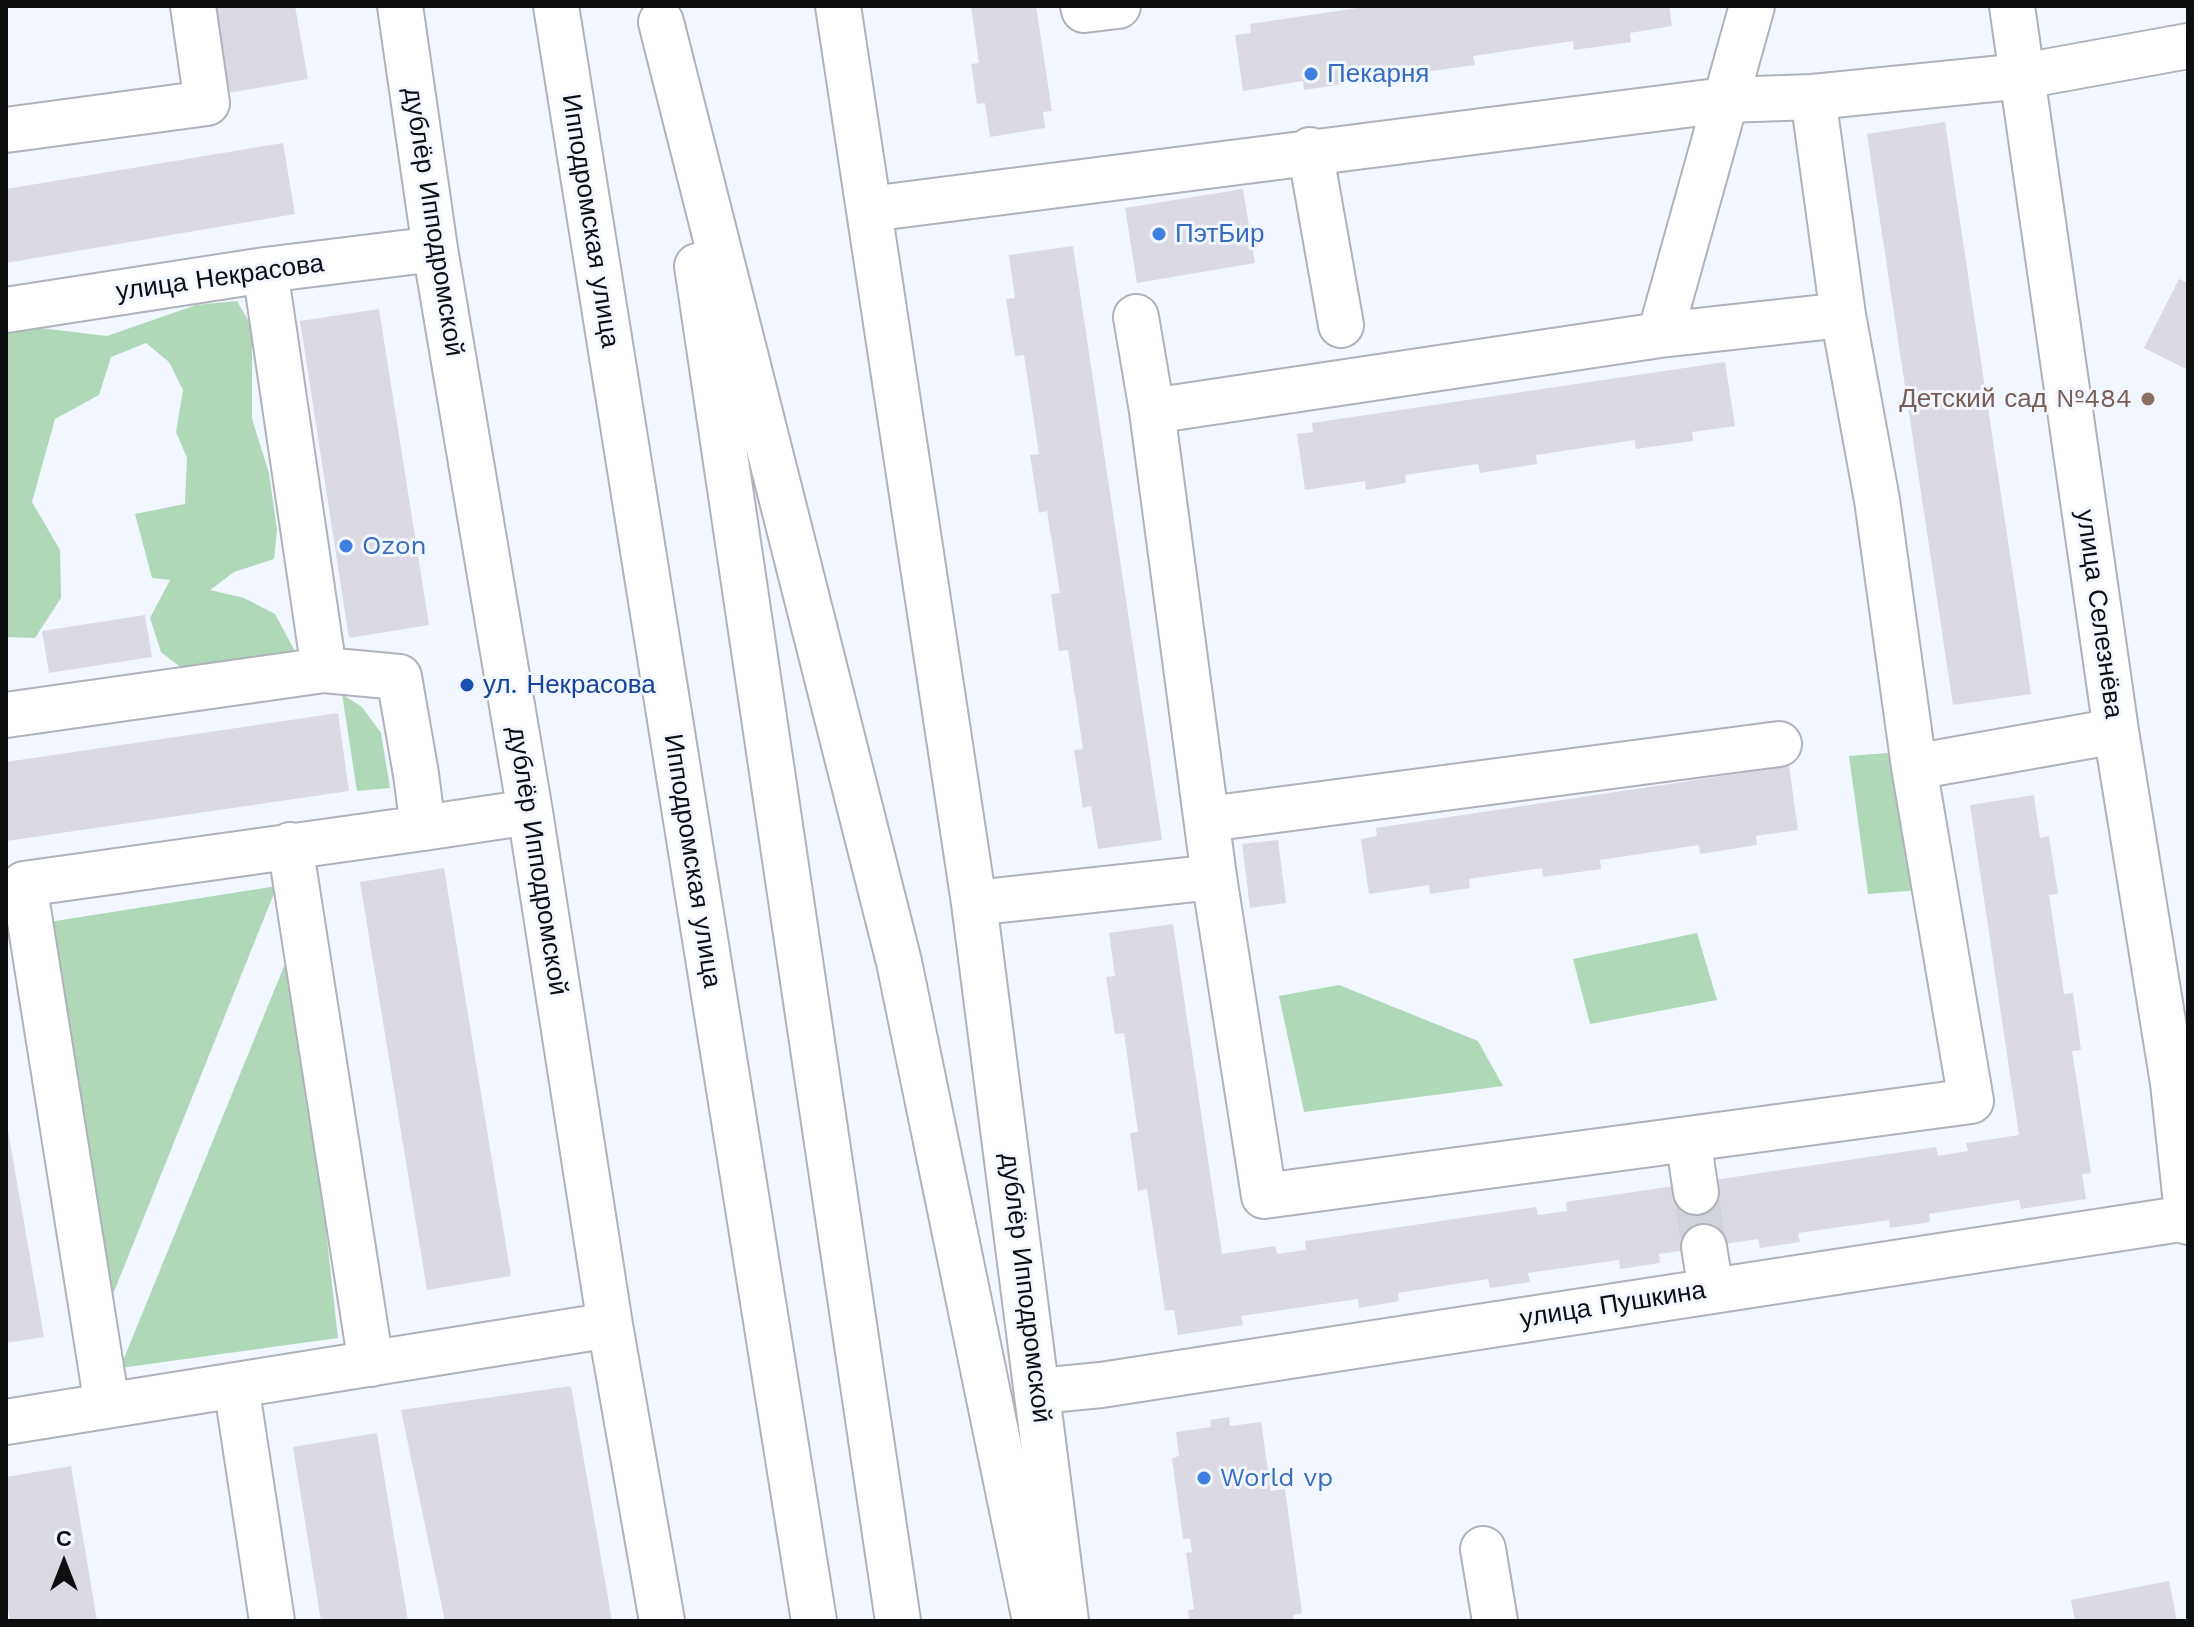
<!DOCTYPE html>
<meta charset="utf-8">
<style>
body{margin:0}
#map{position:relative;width:2194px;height:1627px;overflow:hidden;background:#f2f6fe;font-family:"Work Sans",sans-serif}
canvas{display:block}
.frame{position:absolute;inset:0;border:8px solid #0c0e10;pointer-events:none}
.north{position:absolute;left:24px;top:1523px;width:80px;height:80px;-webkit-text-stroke:6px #f2f6fe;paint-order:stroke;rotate:0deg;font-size:22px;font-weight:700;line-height:32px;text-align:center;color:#0c0e10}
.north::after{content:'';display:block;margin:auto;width:28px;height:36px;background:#0c0e10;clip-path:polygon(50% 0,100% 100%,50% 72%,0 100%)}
</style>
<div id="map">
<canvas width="2194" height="1627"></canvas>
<div class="frame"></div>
<div class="north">С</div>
</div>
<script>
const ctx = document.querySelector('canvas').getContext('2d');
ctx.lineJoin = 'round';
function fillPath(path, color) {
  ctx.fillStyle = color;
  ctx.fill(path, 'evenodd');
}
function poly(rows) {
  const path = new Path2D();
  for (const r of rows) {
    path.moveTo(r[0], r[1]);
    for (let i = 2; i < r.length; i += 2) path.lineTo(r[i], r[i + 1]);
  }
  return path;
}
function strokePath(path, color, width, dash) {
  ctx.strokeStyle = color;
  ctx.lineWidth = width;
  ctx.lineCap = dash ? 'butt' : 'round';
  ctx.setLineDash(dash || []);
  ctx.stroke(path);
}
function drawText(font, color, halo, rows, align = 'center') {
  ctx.font = font + ' "Work Sans",sans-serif';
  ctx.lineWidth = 6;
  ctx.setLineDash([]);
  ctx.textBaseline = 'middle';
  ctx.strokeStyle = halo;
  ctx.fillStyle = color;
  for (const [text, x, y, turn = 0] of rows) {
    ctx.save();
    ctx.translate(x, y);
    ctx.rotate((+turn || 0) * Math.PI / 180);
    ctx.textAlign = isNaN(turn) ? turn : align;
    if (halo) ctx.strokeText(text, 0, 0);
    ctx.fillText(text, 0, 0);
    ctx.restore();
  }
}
fillPath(poly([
 [237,301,252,327,252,419,269,473,277,530,274,559,234,572,210,590,244,598,275,614,297,655,188,673,161,652,150,618,170,580,152,578,135,514,185,504,187,458,176,432,183,390,169,362,146,343,111,357,99,395,55,419,32,502,60,550,61,598,35,638,6,637,6,334,40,328,107,336,196,305],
 [342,694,362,707,381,733,390,788,357,791],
 [1901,752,1920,890,1868,894,1849,756],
 [277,886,107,1309,49,922],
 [1697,933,1717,1000,1590,1024,1573,959],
 [294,942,338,1338,120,1368],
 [1339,985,1478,1041,1503,1086,1304,1112,1279,996]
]), '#afd8b8');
fillPath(poly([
 [209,6,295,6,308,79,223,94],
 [971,6,1036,6,1052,111,1043,112,1045,128,990,137,985,103,977,104,971,64,979,63],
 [1371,6,1669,6,1672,26,1630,33,1631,42,1574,50,1573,41,1473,56,1475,65,1417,73,1416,65,1343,76,1344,84,1304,90,1303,81,1243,91,1235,35,1251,33,1250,24],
 [1945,122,2031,694,1953,705,1867,134],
 [283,143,295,214,6,263,6,189],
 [1243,189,1255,263,1137,283,1125,208],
 [1073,246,1162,840,1098,849,1091,806,1083,808,1074,750,1083,749,1068,650,1059,651,1051,594,1060,593,1047,511,1039,513,1030,455,1039,454,1024,355,1015,356,1006,299,1015,298,1009,255],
 [2179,279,2188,283,2188,370,2144,348],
 [379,309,429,625,349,638,300,321],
 [1725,362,1735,426,1692,432,1693,441,1636,449,1635,440,1536,455,1537,464,1480,473,1478,464,1405,475,1406,483,1366,490,1365,481,1305,490,1297,434,1313,432,1312,423],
 [145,615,152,657,49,673,42,631],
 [338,713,349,791,6,841,6,762],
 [1789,766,1798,830,1756,836,1757,845,1700,854,1699,845,1600,860,1601,869,1543,877,1542,868,1469,879,1470,888,1430,894,1429,885,1369,894,1361,839,1377,836,1376,828],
 [2034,795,2040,838,2049,836,2058,894,2049,895,2064,994,2073,993,2081,1050,2072,1051,2091,1173,2082,1174,2086,1199,2021,1209,2019,1200,1929,1214,1930,1222,1890,1228,1889,1220,1798,1233,1800,1242,1760,1248,1758,1239,1659,1254,1660,1263,1620,1269,1619,1260,1528,1273,1530,1282,1490,1288,1488,1279,1398,1293,1399,1301,1359,1308,1358,1299,1241,1316,1243,1325,1178,1335,1174,1310,1165,1311,1147,1189,1138,1191,1130,1133,1138,1132,1124,1033,1115,1034,1106,977,1115,976,1109,933,1173,924,1222,1254,1275,1246,1277,1254,1306,1250,1305,1241,1536,1207,1538,1215,1567,1211,1566,1202,1936,1147,1938,1156,1968,1151,1966,1143,2019,1135,1970,805],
 [1278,840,1286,903,1250,908,1242,844],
 [444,868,511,1276,427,1290,360,882],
 [6,1119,44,1337,6,1343],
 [571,1386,612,1621,445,1621,401,1410],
 [1229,1417,1230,1426,1261,1422,1271,1491,1285,1489,1302,1613,1293,1615,1294,1621,1189,1621,1188,1610,1194,1609,1186,1553,1192,1552,1190,1538,1183,1539,1172,1458,1179,1456,1176,1432,1211,1427,1210,1420],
 [377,1433,408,1621,321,1621,293,1447],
 [71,1466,97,1621,10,1621,6,1595,6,1477],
 [2169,1581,2177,1621,2075,1621,2071,1600]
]), '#dbdae3');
strokePath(poly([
 [1696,1192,1704,1247]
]), '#d0d3da', 44, [44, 22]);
const minor = poly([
 [400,6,435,249,530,812,610,1325,662,1621],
 [838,6,974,903,1066,1621],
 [1083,6,1084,10,1118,6],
 [2012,6,2116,731,2173,1083,2188,1222],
 [6,130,207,103,193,6],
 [1310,150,1341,325],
 [870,209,1725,100,1813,97],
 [265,270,324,670],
 [6,310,265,270,435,249],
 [1843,315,1813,97,2023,76,2188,46],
 [1136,317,1152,411],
 [1660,335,1752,6],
 [6,715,324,670,399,677,416,774,423,828,24,884,107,1405],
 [1208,819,1779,744],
 [423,828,530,812],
 [290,845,371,1364],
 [1214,877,1152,411,1660,335,1843,315,1877,500,1914,767],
 [974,903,1214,877,1264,1196,1971,1101,1914,767,2116,731],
 [1688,1139,1696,1192],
 [1704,1247,1711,1290],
 [236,1385,272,1621],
 [1039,1391,1101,1385,2187,1218],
 [6,1422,610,1325],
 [1483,1549,1495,1621]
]);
const highway = poly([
 [556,6,814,1621],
 [661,22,899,962,1035,1621],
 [697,266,898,1621]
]);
strokePath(minor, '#afb2ba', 48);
strokePath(highway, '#afb2ba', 48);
strokePath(minor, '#fff', 44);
strokePath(highway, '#fff', 44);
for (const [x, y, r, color] of [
 [1311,74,8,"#3f7fe0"],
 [1159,234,8,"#3f7fe0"],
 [2148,399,8,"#8d6e63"],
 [346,546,8,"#3f7fe0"],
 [467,685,8,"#1a4fb4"],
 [1204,1478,8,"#3f7fe0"]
]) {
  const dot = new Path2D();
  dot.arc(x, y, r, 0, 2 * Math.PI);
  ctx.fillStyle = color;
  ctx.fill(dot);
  strokePath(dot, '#f2f6fe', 3);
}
drawText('26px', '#366cbe', '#f2f6fe', [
 ["Пекарня",1327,74],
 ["ПэтБир",1175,234],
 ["Ozon",362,546],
 ["World vp",1220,1478]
], 'left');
drawText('26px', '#0c0e10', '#f2f6fe', [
 ["Ипподромская улица",590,221,81],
 ["дублёр Ипподромской",433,222,81],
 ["улица Некрасова",220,278,-8],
 ["улица Селезнёва",2099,614,82],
 ["дублёр Ипподромской",537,861,81],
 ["Ипподромская улица",692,861,81],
 ["дублёр Ипподромской",1025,1288,83],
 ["улица Пушкина",1613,1305,-9]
]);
drawText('26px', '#785e54', '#f2f6fe', [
 ["Детский сад №484",2132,399]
], 'right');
drawText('26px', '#164399', '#f2f6fe', [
 ["ул. Некрасова",483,685]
], 'left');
</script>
